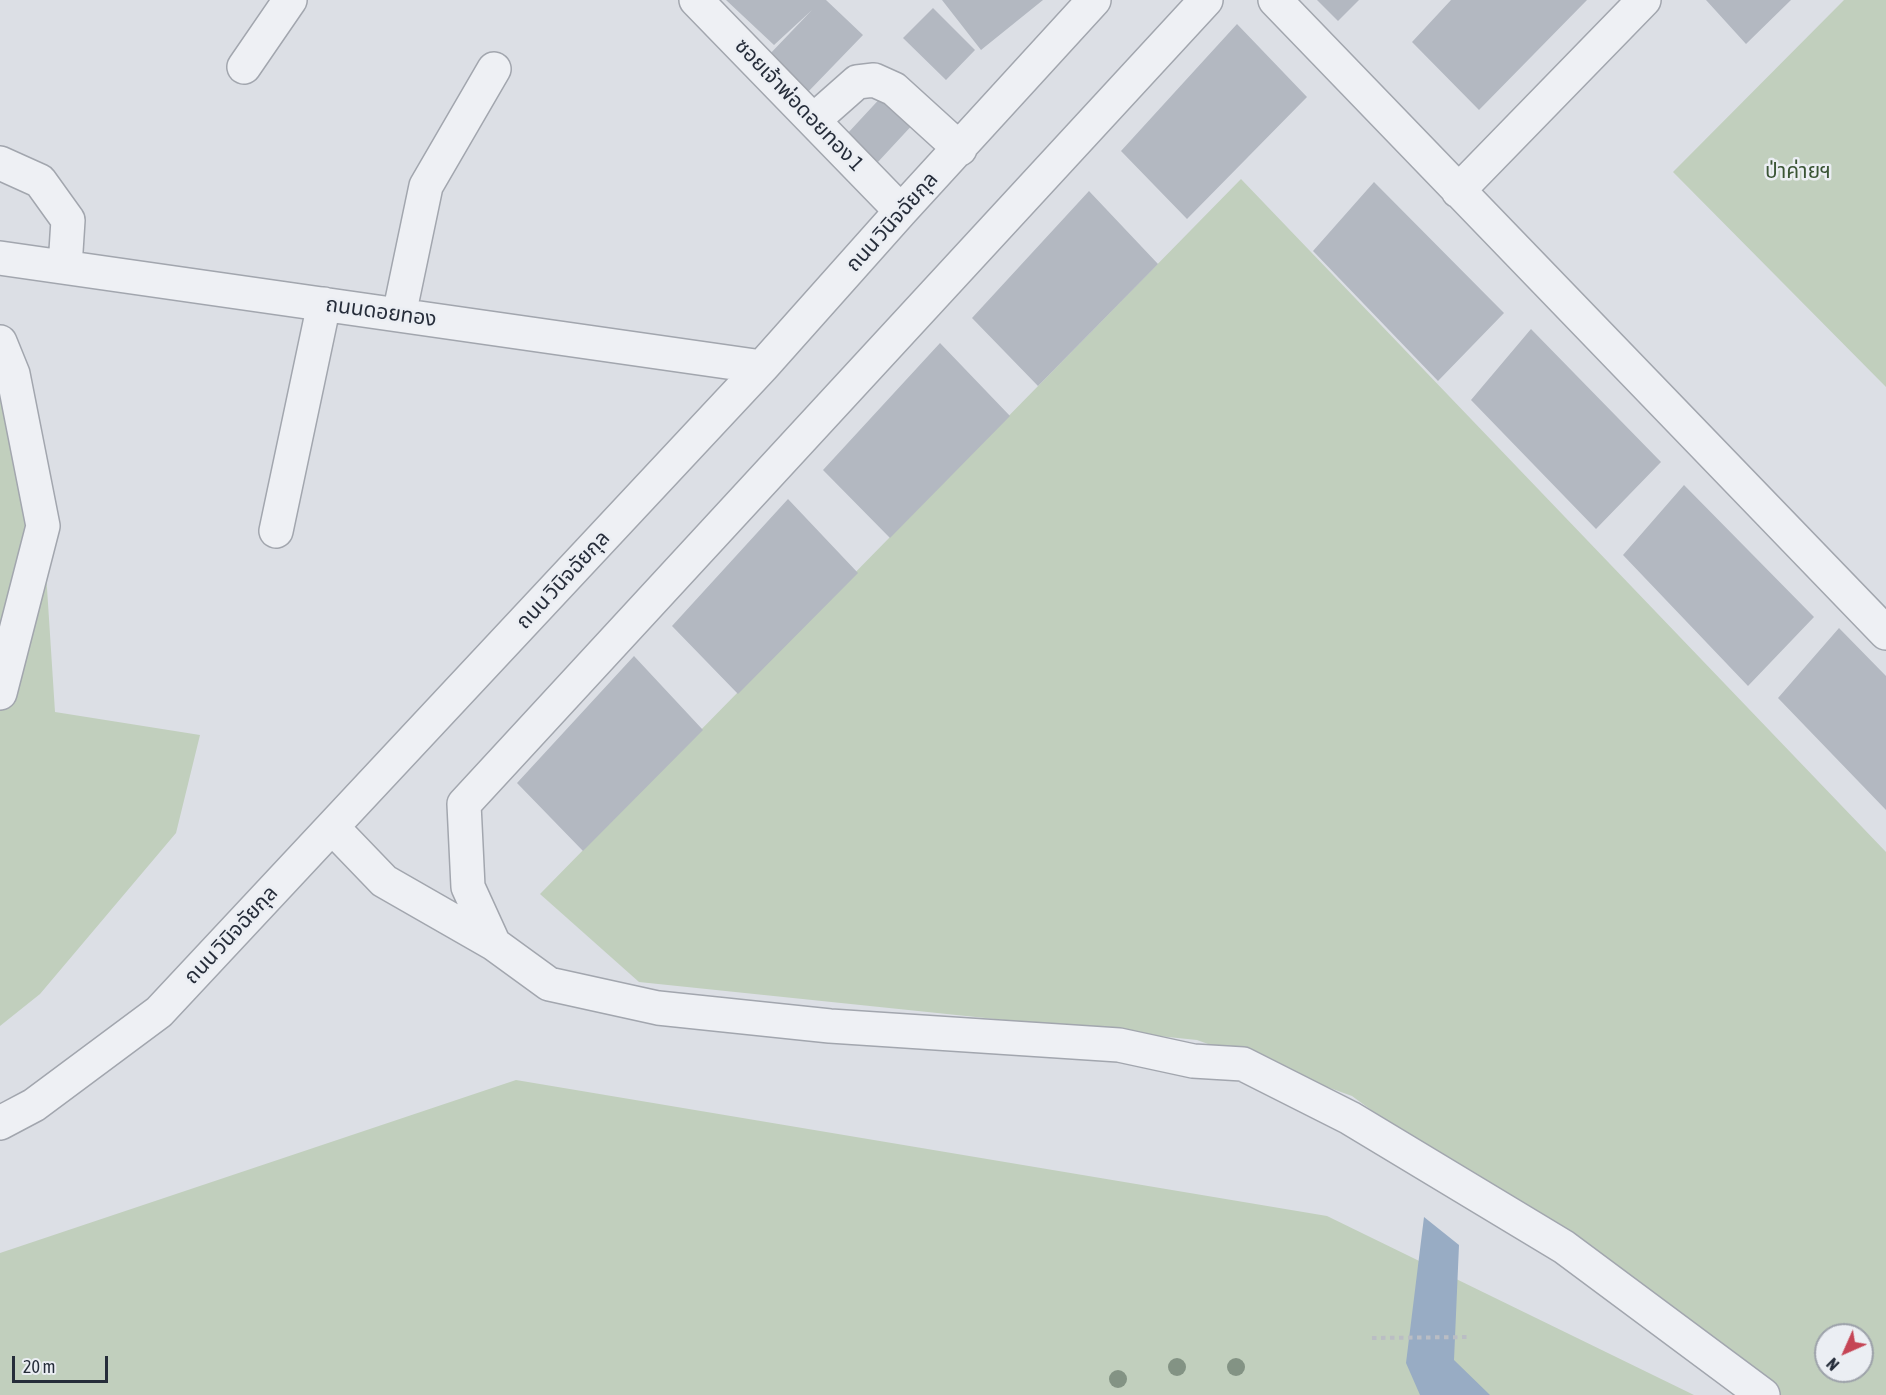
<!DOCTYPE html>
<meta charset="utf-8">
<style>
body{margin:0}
#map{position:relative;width:1886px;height:1395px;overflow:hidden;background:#dcdfe5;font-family:"Asap Condensed",sans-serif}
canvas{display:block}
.north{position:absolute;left:1814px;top:1323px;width:60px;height:60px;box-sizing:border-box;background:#ebeef3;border:2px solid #9ca1a9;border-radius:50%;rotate:225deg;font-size:16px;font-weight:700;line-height:24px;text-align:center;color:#262d3a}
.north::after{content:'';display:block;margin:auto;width:21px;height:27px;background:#c54555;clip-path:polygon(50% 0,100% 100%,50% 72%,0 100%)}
.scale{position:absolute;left:12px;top:1356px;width:96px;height:27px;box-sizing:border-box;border:3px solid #262d3a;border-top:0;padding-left:8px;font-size:18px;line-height:21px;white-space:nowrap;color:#262d3a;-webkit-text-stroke:4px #ebeef3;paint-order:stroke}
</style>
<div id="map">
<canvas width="1886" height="1395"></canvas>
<div class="north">N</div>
<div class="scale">20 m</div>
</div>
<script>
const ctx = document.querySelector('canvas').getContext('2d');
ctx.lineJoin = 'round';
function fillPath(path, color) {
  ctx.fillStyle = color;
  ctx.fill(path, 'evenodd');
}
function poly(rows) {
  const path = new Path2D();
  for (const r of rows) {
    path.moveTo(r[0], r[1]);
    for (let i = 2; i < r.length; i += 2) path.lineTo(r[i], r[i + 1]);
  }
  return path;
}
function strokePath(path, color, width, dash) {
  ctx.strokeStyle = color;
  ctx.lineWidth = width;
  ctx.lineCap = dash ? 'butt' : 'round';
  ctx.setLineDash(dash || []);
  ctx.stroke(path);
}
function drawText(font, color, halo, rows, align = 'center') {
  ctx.font = font + ' "Asap Condensed","Noto Sans Thai",sans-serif';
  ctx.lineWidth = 5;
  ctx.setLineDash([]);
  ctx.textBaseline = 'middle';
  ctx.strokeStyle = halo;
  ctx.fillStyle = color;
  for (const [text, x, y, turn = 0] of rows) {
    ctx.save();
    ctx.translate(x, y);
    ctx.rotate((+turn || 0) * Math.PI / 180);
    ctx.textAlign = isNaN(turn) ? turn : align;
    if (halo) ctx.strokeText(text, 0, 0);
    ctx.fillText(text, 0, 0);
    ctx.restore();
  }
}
fillPath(poly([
 [1844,0,1886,0,1886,387,1673,172],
 [1241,179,1886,852,1886,1395,1762,1395,1352,1096,1197,1040,639,982,540,894],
 [1826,1335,1862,1335,1862,1371,1826,1371],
 [0,392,43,526,55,712,200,735,176,833,40,994,0,1026],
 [516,1080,1327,1216,1694,1395,0,1395,0,1253]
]), '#c1cfbd');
fillPath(poly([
 [1424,1217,1459,1245,1454,1360,1490,1395,1420,1395,1406,1363]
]), '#98acc4');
fillPath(poly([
 [726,0,826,0,863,35,806,94,767,57,812,10,774,45],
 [942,0,1043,0,981,50],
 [1317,0,1359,0,1338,21],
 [1451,0,1587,0,1479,110,1412,42],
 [1706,0,1791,0,1746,44],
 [933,8,975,50,946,80,903,38],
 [1237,24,1307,97,1187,219,1121,151],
 [885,93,916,121,877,163,847,134],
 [1374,182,1504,313,1438,381,1313,251],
 [1089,191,1158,264,1038,386,972,318],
 [1531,329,1661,462,1596,529,1471,400],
 [940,343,1010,416,890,538,823,470],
 [1684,485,1814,617,1748,686,1623,555],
 [788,499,858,573,738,694,672,626],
 [1839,628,1886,676,1886,810,1778,698],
 [634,656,703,730,583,851,517,783]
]), '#b3b8c1');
const minor = poly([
 [696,0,901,211],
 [1206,0,464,804,468,887,494,944,549,984,658,1008,830,1026,1119,1045,1193,1061,1243,1064,1350,1118,1564,1247,1763,1395],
 [1275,0,1886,633],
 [244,67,290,0],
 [823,112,857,82,874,80,894,89,960,149],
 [0,163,40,181,68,220,65,267],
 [1458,191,1644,0],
 [0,258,762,367],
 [399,315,426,186,494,69],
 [0,342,13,374,43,526,0,693],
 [276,531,324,304],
 [332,827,384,881,494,944],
 [0,1123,34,1105,159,1012,762,367,901,211,1094,0]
]);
strokePath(minor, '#a2a6ae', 36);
strokePath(poly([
 [1372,1338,1471,1337]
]), '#babdc4', 4, [4.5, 4.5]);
strokePath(minor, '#eef0f4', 33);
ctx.fillStyle = '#839384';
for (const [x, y] of [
 [1177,1367],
 [1236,1367],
 [1118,1379]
]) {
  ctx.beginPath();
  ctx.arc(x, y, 9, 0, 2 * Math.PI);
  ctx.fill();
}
drawText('21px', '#262d3a', '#ebeef3', [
 ["ซอยเจ้าพ่อดอยทอง 1",799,105,46],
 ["ถนน วินิจฉัยกุล",892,222,-48],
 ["ถนนดอยทอง",381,312,8],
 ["ถนน วินิจฉัยกุล",563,580,-47],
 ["ถนน วินิจฉัยกุล",231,935,-47]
]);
drawText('21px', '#3a5535', '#ebeef3', [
 ["ป่าค่ายฯ",1798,171]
]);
</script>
